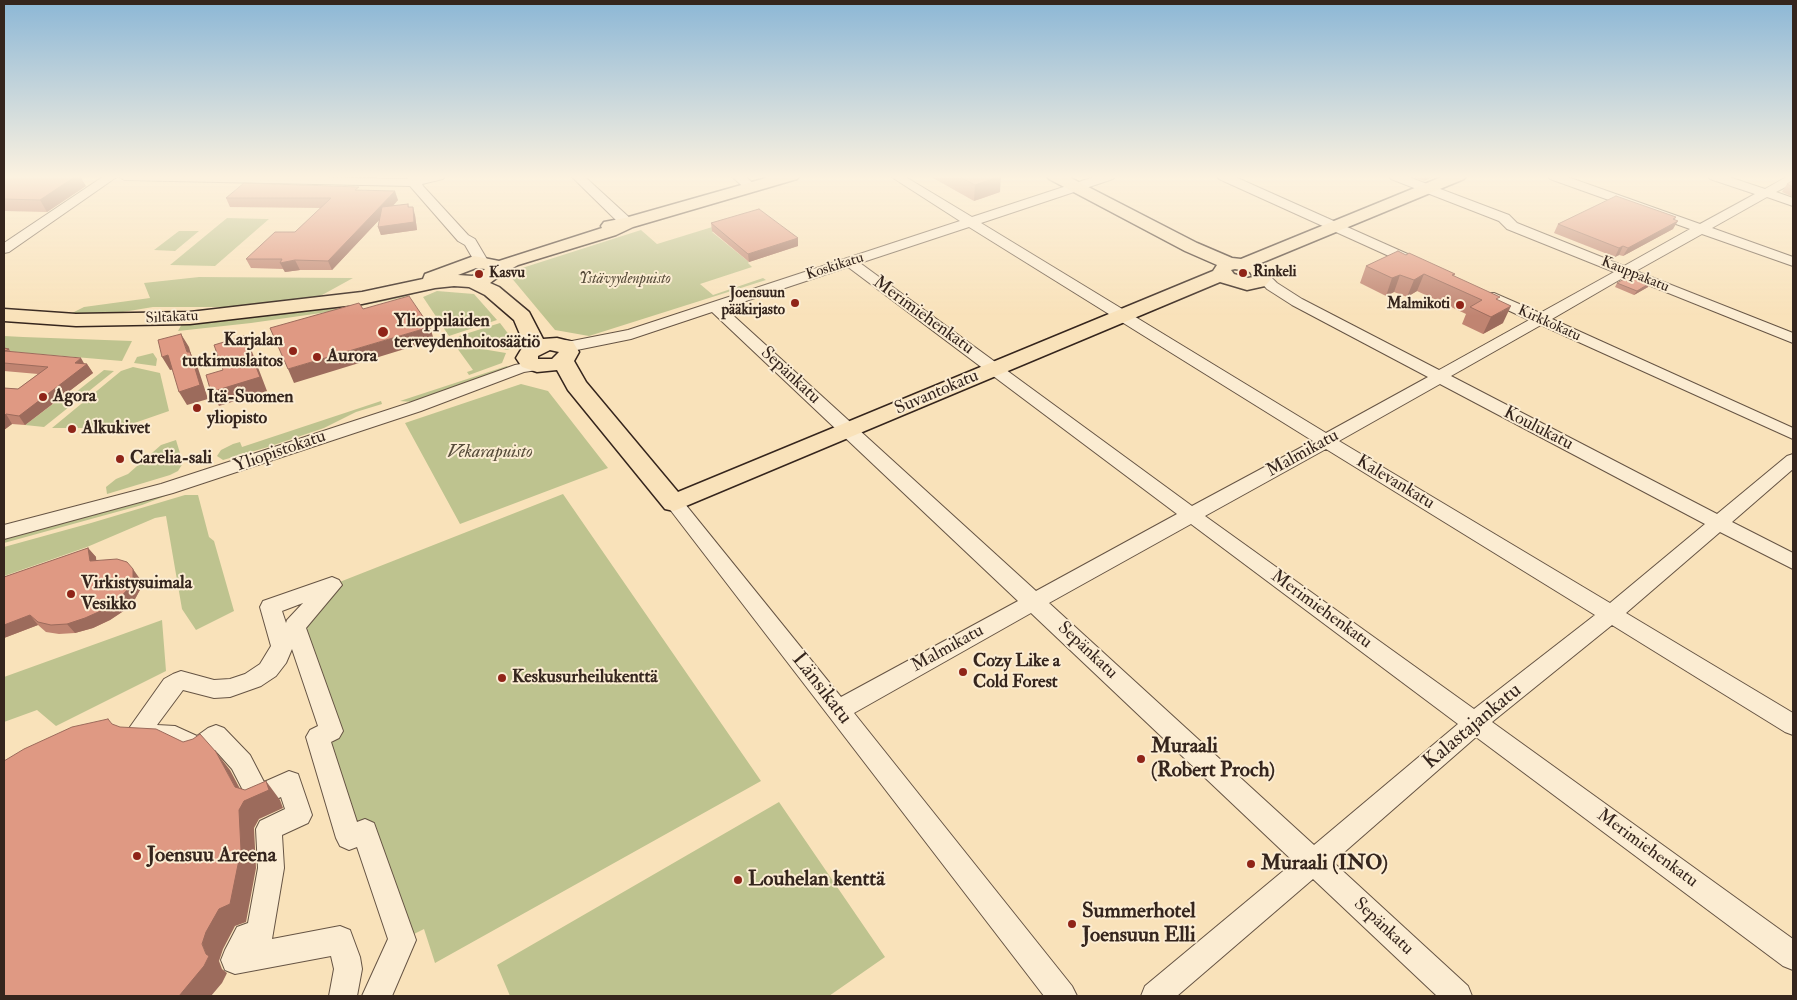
<!DOCTYPE html>
<meta charset="utf-8">
<style>
body{margin:0}
#map{position:relative;width:1797px;height:1000px;overflow:hidden;background:#f9e2ba;font-family:"IM FELL Double Pica",serif}
canvas{display:block}
.frame{position:absolute;inset:0;border:5px solid #35251d;pointer-events:none}
</style>
<div id="map">
<canvas width="1797" height="1000"></canvas>
<div class="frame"></div>
</div>
<script>
const ctx = document.querySelector('canvas').getContext('2d');
ctx.lineJoin = 'round';
function fillPath(path, color) {
  ctx.fillStyle = color;
  ctx.fill(path, 'evenodd');
}
function poly(rows) {
  const path = new Path2D();
  for (const r of rows) {
    path.moveTo(r[0], r[1]);
    for (let i = 2; i < r.length; i += 2) path.lineTo(r[i], r[i + 1]);
  }
  return path;
}
function strokePath(path, color, width, dash) {
  ctx.strokeStyle = color;
  ctx.lineWidth = width;
  ctx.lineCap = dash ? 'butt' : 'round';
  ctx.setLineDash(dash || []);
  ctx.stroke(path);
}
function drawText(font, color, halo, rows, align = 'center') {
  ctx.font = font + ' "IM FELL Double Pica",serif';
  ctx.lineWidth = 4;
  ctx.setLineDash([]);
  ctx.textBaseline = 'middle';
  ctx.strokeStyle = halo;
  ctx.fillStyle = color;
  for (const [text, x, y, turn = 0] of rows) {
    ctx.save();
    ctx.translate(x, y);
    ctx.rotate((+turn || 0) * Math.PI / 180);
    ctx.textAlign = isNaN(turn) ? turn : align;
    if (halo) ctx.strokeText(text, 0, 0);
    ctx.fillText(text, 0, 0);
    ctx.restore();
  }
}
fillPath(poly([
 [748,216,712,232,749,262,748,263,752,267,700,284,713,295,763,278,766,280,589,336,555,330,510,276,519,269,641,230,657,244],
 [227,218,269,219,215,266,170,265],
 [179,231,199,231,175,251,154,250],
 [199,277,353,278,313,300,226,307,153,307,117,313,72,313,84,307,150,298,144,283],
 [430,288,405,297,335,311,251,323,178,331,183,322],
 [437,291,474,294,497,320,449,336,423,297],
 [500,323,516,344,508,350,458,341,459,336],
 [4,336,23,337,132,341,122,361,4,351],
 [451,344,458,345,506,353,502,363,469,375,467,372,473,370,457,348,451,349,448,346],
 [153,353,157,359,156,366,134,363,137,357],
 [507,366,508,368,413,402,400,401],
 [133,367,160,373,169,411,120,428,52,428,121,371],
 [104,370,114,371,44,427,25,425,70,391,76,392],
 [521,384,548,391,608,468,460,524,405,423],
 [381,401,382,404,356,412,324,428,268,447,223,460,217,456,221,450,233,444,240,442,242,447],
 [176,440,183,463,178,471,170,475,107,494,106,487,116,479,128,474,161,445],
 [170,493,168,495,142,505,4,543,4,538],
 [563,494,761,781,435,963,424,929,402,940,365,830,350,837,318,737,331,732,295,626,332,585],
 [185,495,198,495,209,537,214,541,234,611,196,630,182,609,166,516,155,518,87,547,4,576,4,547,91,523],
 [162,620,166,671,56,726,37,710,4,722,4,677],
 [779,802,885,957,829,996,510,996,497,965]
]), '#bec38f');
const minor = poly([
 [104,176,118,176,9,252,4,253,4,243,104,176],
 [118,176,266,176,399,179,408,179,407,176,445,176,443,179,422,184,423,186,468,235,475,239,488,261,486,264,476,264,465,245,458,241,410,186,124,180,118,176],
 [571,176,584,176,632,220,633,223,632,226,622,226,571,176],
 [731,176,745,176,757,187,755,190,747,190,731,176],
 [890,176,904,176,972,217,1097,176,1115,176,1113,179,981,223,1326,433,1428,377,1292,305,1267,289,1256,277,1258,274,1268,274,1277,283,1302,299,1439,370,1529,320,1484,299,1482,296,1484,293,1494,293,1540,313,1614,272,1507,229,1499,221,1391,179,1389,176,1406,176,1509,215,1517,223,1624,266,1690,229,1550,179,1548,176,1565,176,1700,224,1755,194,1710,179,1708,176,1726,176,1765,189,1788,176,1793,176,1793,183,1776,192,1793,198,1793,206,1767,197,1712,228,1793,257,1793,266,1702,234,1636,271,1793,333,1793,343,1626,276,1552,319,1793,428,1793,439,1541,325,1451,376,1717,514,1787,456,1793,454,1793,469,1732,522,1793,553,1793,569,1720,532,1626,613,1793,713,1793,735,1785,732,1612,625,1492,722,1793,939,1793,970,1783,966,1476,737,1333,862,1468,986,1472,996,1437,996,1313,879,1177,996,1141,996,1145,986,1294,862,1031,613,854,713,1072,986,1077,996,1044,996,665,503,667,499,674,497,681,499,841,697,1018,601,712,312,631,339,572,351,557,348,554,345,557,342,562,340,572,341,628,330,960,221,890,176],
 [969,227,1313,441,1192,506,860,263,969,227],
 [848,267,1177,514,1036,591,725,308,848,267],
 [1440,384,1705,524,1610,603,1339,441,1440,384],
 [1326,449,1595,615,1474,709,1205,516,1326,449],
 [1191,524,1458,724,1314,845,1049,603,1191,524],
 [1217,176,1233,176,1421,260,1423,263,1416,267,1411,266,1219,179,1217,176],
 [537,361,543,363,545,366,543,369,524,372,421,411,173,493,4,539,4,525,161,484,409,403,515,365,537,361],
 [332,577,339,580,342,585,306,628,343,731,339,738,331,742,357,822,365,819,374,823,416,940,392,996,362,996,388,939,357,847,349,850,340,846,336,838,306,737,310,730,318,726,292,649,286,663,276,676,261,686,230,697,214,698,183,690,157,725,175,726,197,736,208,728,216,725,224,728,250,755,264,782,289,771,298,774,312,815,308,823,282,835,284,868,272,939,340,926,350,930,360,957,362,969,357,996,329,996,334,969,331,956,235,974,225,970,221,960,225,950,237,927,248,923,258,868,256,829,260,821,285,809,281,797,259,807,250,804,232,769,215,750,207,756,199,759,172,746,137,744,129,741,125,734,164,679,173,674,181,671,214,680,230,679,245,674,260,664,271,646,260,607,263,601,332,577],
 [303,603,287,620,286,623,282,611,303,603]
]);
const major = poly([
 [773,176,799,176,797,179,633,227,616,235,518,265,502,274,490,283,499,287,529,312,543,339,557,338,573,342,579,352,574,361,586,382,678,492,1213,271,1217,265,1185,251,1049,179,1047,176,1067,176,1197,243,1232,258,1241,259,1444,176,1466,176,1464,179,1261,263,1272,273,1271,279,1265,286,1247,290,1220,282,674,511,665,509,568,390,557,370,537,372,522,367,516,358,522,348,525,346,514,320,485,295,469,287,454,286,435,288,362,304,190,324,76,326,4,321,4,309,76,314,190,312,362,292,423,279,425,274,474,256,499,261,602,228,601,226,604,222,625,218,773,176],
 [476,268,485,269,480,274,472,276,458,275,476,268],
 [1235,269,1250,272,1253,277,1248,278,1234,274,1231,270,1235,269],
 [550,350,559,352,552,359,538,359,538,356,550,350]
]);
strokePath(minor, '#665444', 2);
strokePath(major, '#35251d', 3);
fillPath(minor, '#fbecd2');
fillPath(major, '#f9e2ba');
fillPath(poly([
 [4,176,86,186,47,212,4,211],
 [933,176,1000,176,1000,192,974,201,933,178],
 [1411,176,1435,176,1424,181],
 [1793,180,1793,197,1782,192,1787,184],
 [360,190,398,200,393,206,408,204,409,207,415,215,417,230,381,235,378,227,379,220,332,270,300,270,285,272,283,269,251,268,246,259,295,232,321,208,230,207,226,198],
 [1675,220,1673,229,1623,256,1619,255,1615,257,1554,233,1558,224],
 [711,223,798,238,798,246,749,262,712,231],
 [1366,266,1455,274,1454,276,1498,300,1503,323,1483,334,1462,324,1466,314,1417,291,1407,297,1394,292,1386,296,1360,283],
 [1617,283,1648,287,1634,295,1615,287],
 [4,348,9,349,11,352,87,364,93,373,25,425,12,424,4,430,4,388,18,389,38,374,4,371],
 [88,548,96,557,96,560,140,579,141,588,135,599,125,610,110,620,93,628,75,633,59,634,46,632,38,625,4,638,4,577]
]), '#c08471');
fillPath(poly([
 [76,176,80,176,86,186,47,212,40,200],
 [1001,176,1000,192,974,201,975,185],
 [1426,176,1435,176,1424,181],
 [395,191,398,200,332,270,328,261],
 [413,207,415,215,417,230,381,235,378,227],
 [1676,217,1673,223,1678,221,1673,229,1623,256,1628,248],
 [798,238,798,246,749,262,748,254],
 [1623,246,1619,255,1615,257,1619,248],
 [295,260,300,270,285,272,280,263],
 [1424,274,1417,291,1407,297,1414,280],
 [1400,275,1394,292,1386,296,1392,278],
 [1650,283,1648,287,1634,295,1637,291],
 [1511,306,1503,323,1483,334,1491,317],
 [430,327,434,340,294,383,288,369],
 [181,334,189,347,191,354,197,365,208,399,187,405,179,392,187,352],
 [244,336,251,349,267,391,219,406,211,392],
 [168,355,176,369,170,370,162,357],
 [81,358,85,365,87,364,93,373,25,425,19,416,75,363],
 [6,414,12,424,4,430,4,416],
 [88,548,96,557,97,570,90,561],
 [133,569,140,579,141,588,135,599,125,610,110,620,93,628,75,633,67,624],
 [30,615,38,625,4,638,4,625],
 [216,752,230,770,246,800,266,781,280,800,283,808,259,819,254,828,256,868,246,922,235,926,223,949,219,961,222,969,227,973,222,983,211,996,179,996,206,954,202,944,235,787]
]), '#9c6b5c');
const building = poly([
 [4,176,76,176,40,200,4,199,4,176],
 [958,176,1001,176,975,185,958,176],
 [1793,180,1793,187,1787,184,1793,180],
 [244,183,359,187,355,190,395,191,328,261,295,260,280,263,282,259,246,259,275,232,295,232,331,198,226,198,244,183],
 [1616,196,1676,217,1673,219,1678,221,1628,248,1623,246,1619,248,1558,224,1616,196],
 [408,204,408,207,413,207,414,222,378,227,382,207,408,204],
 [759,209,798,238,748,254,711,223,759,209],
 [1398,251,1406,255,1409,253,1455,274,1452,275,1500,297,1496,299,1511,306,1491,317,1470,307,1482,300,1424,274,1414,280,1400,275,1392,278,1366,266,1398,251],
 [1631,275,1650,283,1637,291,1617,283,1631,275],
 [409,296,430,327,288,369,270,328,359,303,363,309,409,296],
 [181,334,187,352,190,352,200,385,179,392,168,355,162,357,158,340,181,334],
 [244,336,260,377,211,392,206,375,223,370,214,345,244,336],
 [4,348,9,349,5,351,81,358,75,363,87,364,19,416,6,414,4,416,4,388,18,389,48,367,4,363,4,348],
 [88,548,90,561,117,559,127,562,133,569,133,578,128,589,118,600,103,610,85,618,67,624,51,625,38,622,30,615,4,625,4,577,88,548],
 [108,719,112,724,120,727,156,729,183,742,193,739,200,734,216,752,235,787,245,790,266,781,269,790,244,801,239,810,241,850,230,904,219,909,206,932,202,944,206,954,209,956,204,966,179,996,4,996,4,761,24,749,72,727,108,719]
]);
fillPath(building, '#df9983');
strokePath(building, '#9c6b5c', 1);
const sky = ctx.createLinearGradient(0, 0, 0, 316);
sky.addColorStop(0, '#8cb7d6');
sky.addColorStop(0.56, '#fcf2e0');
sky.addColorStop(1, '#fcf2e000');
ctx.fillStyle = sky;
ctx.fillRect(0, 0, 1797, 316);
for (const [x, y, r, color] of [
 [1243,273,5,"#8f2418"],
 [479,274,5,"#8f2418"],
 [795,303,5,"#8f2418"],
 [1460,305,5,"#8f2418"],
 [383,332,6,"#8f2418"],
 [293,351,5,"#8f2418"],
 [317,357,5,"#8f2418"],
 [43,397,5,"#8f2418"],
 [197,408,5,"#8f2418"],
 [72,429,5,"#8f2418"],
 [120,459,5,"#8f2418"],
 [71,594,5,"#8f2418"],
 [963,672,5,"#8f2418"],
 [502,678,5,"#8f2418"],
 [1141,759,5,"#8f2418"],
 [137,856,5,"#8f2418"],
 [1251,864,5,"#8f2418"],
 [738,880,5,"#8f2418"],
 [1072,924,5,"#8f2418"]
]) {
  const dot = new Path2D();
  dot.arc(x, y, r, 0, 2 * Math.PI);
  ctx.fillStyle = color;
  ctx.fill(dot);
  strokePath(dot, '#fbecd2', 2);
}
drawText('15px', '#35251d', '#fbecd2', [
 ["Koskikatu",835,267,-18],
 ["Kauppakatu",1635,275,22],
 ["Siltakatu",172,318,-3],
 ["Kirkkokatu",1549,324,24]
]);
drawText('bold 15px', '#35251d', '#fbecd2', [
 ["Rinkeli",1253,273],
 ["Kasvu",489,274],
 ["Joensuun",785,294,"right"],
 ["pääkirjasto",785,311,"right"],
 ["Malmikoti",1450,305,"right"]
], 'left');
drawText('italic 15px', '#574c3a', '#fbecd2', [
 ["Ystävyydenpuisto",625,280]
]);
drawText('18px', '#35251d', '#fbecd2', [
 ["Merimiehenkatu",923,316,36],
 ["Sepänkatu",790,376,43],
 ["Suvantokatu",937,393,-23],
 ["Koulukatu",1538,429,27],
 ["Yliopistokatu",280,452,-19],
 ["Malmikatu",1303,454,-29],
 ["Kalevankatu",1395,483,31],
 ["Merimiehenkatu",1321,610,36],
 ["Malmikatu",948,649,-29],
 ["Sepänkatu",1087,651,43],
 ["Merimiehenkatu",1647,849,36],
 ["Sepänkatu",1383,927,43]
]);
drawText('bold 18px', '#35251d', '#fbecd2', [
 ["Ylioppilaiden",394,322],
 ["terveydenhoitosäätiö",394,343],
 ["Karjalan",283,341,"right"],
 ["tutkimuslaitos",283,362,"right"],
 ["Aurora",327,357],
 ["Agora",53,397],
 ["Itä-Suomen",207,398],
 ["yliopisto",207,419],
 ["Alkukivet",82,429],
 ["Carelia-sali",130,459],
 ["Virkistysuimala",81,584],
 ["Vesikko",81,605],
 ["Cozy Like a",973,662],
 ["Cold Forest",973,683],
 ["Keskusurheilukenttä",512,678]
], 'left');
drawText('italic 18px', '#574c3a', '#fbecd2', [
 ["Vekarapuisto",490,453]
]);
drawText('21px', '#35251d', '#fbecd2', [
 ["Länsikatu",821,689,52],
 ["Kalastajankatu",1473,727,-40]
]);
drawText('bold 21px', '#35251d', '#fbecd2', [
 ["Muraali",1151,747],
 ["(Robert Proch)",1151,771],
 ["Joensuu Areena",147,856],
 ["Muraali (INO)",1261,864],
 ["Louhelan kenttä",748,880],
 ["Summerhotel",1082,912],
 ["Joensuun Elli",1082,936]
], 'left');
</script>
